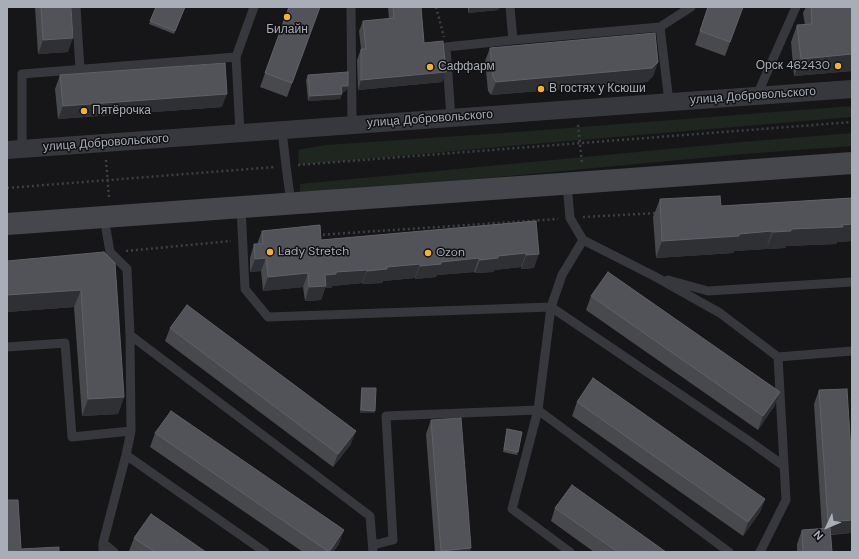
<!DOCTYPE html>
<meta charset="utf-8">
<style>
body{margin:0}
#map{position:relative;width:859px;height:559px;overflow:hidden;background:#161618;font-family:"DM Sans",sans-serif}
canvas{display:block}
.frame{position:absolute;inset:0;border:8px solid #a8adb8;pointer-events:none}
.north{position:absolute;left:807px;top:507px;width:40px;height:40px;-webkit-text-stroke:3px #111113;paint-order:stroke;rotate:226deg;font-size:11px;font-weight:700;line-height:16px;text-align:center;color:#a8adb8}
.north::after{content:'';display:block;margin:auto;width:14px;height:18px;background:#a8adb8;clip-path:polygon(50% 0,100% 100%,50% 72%,0 100%)}
</style>
<div id="map">
<canvas width="859" height="559"></canvas>
<div class="frame"></div>
<div class="north">N</div>
</div>
<script>
const ctx = document.querySelector('canvas').getContext('2d');
ctx.lineJoin = 'round';
function fillPath(path, color) {
  ctx.fillStyle = color;
  ctx.fill(path, 'evenodd');
}
function poly(rows) {
  const path = new Path2D();
  for (const r of rows) {
    path.moveTo(r[0], r[1]);
    for (let i = 2; i < r.length; i += 2) path.lineTo(r[i], r[i + 1]);
  }
  return path;
}
function strokePath(path, color, width, dash) {
  ctx.strokeStyle = color;
  ctx.lineWidth = width;
  ctx.lineCap = dash ? 'butt' : 'round';
  ctx.setLineDash(dash || []);
  ctx.stroke(path);
}
function drawText(font, color, halo, rows, align = 'center') {
  ctx.font = font + ' "DM Sans",sans-serif';
  ctx.lineWidth = 3;
  ctx.setLineDash([]);
  ctx.textBaseline = 'middle';
  ctx.strokeStyle = halo;
  ctx.fillStyle = color;
  for (const [text, x, y, turn = 0] of rows) {
    ctx.save();
    ctx.translate(x, y);
    ctx.rotate((+turn || 0) * Math.PI / 180);
    ctx.textAlign = isNaN(turn) ? turn : align;
    if (halo) ctx.strokeText(text, 0, 0);
    ctx.fillText(text, 0, 0);
    ctx.restore();
  }
}
fillPath(poly([
 [852,106,852,117,521,145,299,165,298,150,326,145,517,132],
 [852,133,852,146,744,154,350,191,300,197,300,184,742,142]
]), '#1e261f');
strokePath(poly([
 [436,7,444,37],
 [578,125,582,164],
 [106,160,109,198],
 [298,165,852,122],
 [7,188,275,167],
 [583,217,658,213],
 [318,235,558,219],
 [126,251,231,241]
]), '#3d3f44', 2.5, [2, 3]);
strokePath(poly([
 [76,7,80,69],
 [351,7,352,125],
 [510,7,513,40],
 [660,27,669,102],
 [757,95,796,7],
 [451,118,446,47,513,40,660,27,691,7],
 [282,130,286,166,291,203],
 [240,133,236,57,254,7],
 [22,149,22,74,236,57],
 [567,184,570,218,583,240,654,276,720,313,778,357,852,351],
 [241,207,245,289,268,317,551,307,749,441,784,466],
 [583,240,562,275,551,307,538,410,729,552],
 [668,280,708,291,852,282],
 [130,335,370,516,373,552],
 [7,347,65,343,72,437,131,431],
 [126,455,265,552],
 [103,543,114,552],
 [373,545,393,540,386,416,538,410,512,509,570,552],
 [103,552,103,543,126,455,131,431,130,335,127,269,110,252,104,217],
 [760,552,786,500,778,357]
]), '#37383d', 9);
strokePath(poly([
 [7,150,852,89]
]), '#37383d', 18);
strokePath(poly([
 [7,224,852,163]
]), '#45474d', 22);
fillPath(poly([
 [35,7,71,7,68,52,38,54],
 [156,7,185,7,174,34,149,24],
 [289,7,320,7,287,97,260,87],
 [388,7,421,7,424,43,446,72,442,82,358,90,357,60,361,49,359,31,363,21,389,19],
 [468,7,499,7,498,10,468,13],
 [708,7,743,7,725,56,695,45],
 [806,7,852,7,852,71,794,76,791,42,797,25,805,25,803,13],
 [490,48,658,62,653,76,647,82,491,95,488,91,485,61],
 [60,75,222,107,58,119,55,89],
 [308,75,346,91,342,92,340,99,308,101,306,80],
 [852,198,852,241,837,242,836,244,786,246,785,248,766,249,734,251,733,253,656,258,653,217,660,199,721,206],
 [536,221,534,268,521,269,521,267,494,270,493,272,475,273,474,272,437,275,436,277,415,279,415,278,383,281,382,283,362,284,362,283,332,286,331,288,325,288,321,300,305,301,303,287,263,291,261,271,250,272,250,258,254,244,257,244,262,231,321,240],
 [7,261,115,263,124,397,118,414,82,416,74,307,7,312],
 [591,296,775,405,758,430,586,310],
 [170,328,351,444,333,467,165,341],
 [362,388,374,413,360,413,361,390],
 [819,390,851,533,831,535,832,552,797,552,797,544,802,530,822,529,814,404],
 [577,402,765,499,760,512,743,536,572,416],
 [431,420,470,552,435,552,426,434],
 [507,429,518,452,517,455,503,452],
 [155,433,339,544,333,552,303,552,150,447],
 [555,508,666,552,594,552,551,521],
 [134,538,206,552,130,552,129,551]
]), '#47494d');
fillPath(poly([
 [470,7,499,7,498,10,468,13],
 [73,38,68,52,38,54,43,40],
 [852,54,852,71,794,76,801,59],
 [658,62,653,76,647,82,491,95,496,82],
 [446,72,442,82,358,90,361,80],
 [341,86,348,86,346,91,339,92],
 [227,94,222,107,58,119,63,106],
 [342,94,340,99,308,101,310,96],
 [852,224,852,241,837,242,836,244,786,246,785,248,766,249,773,232,791,229],
 [772,231,766,249,734,251,733,253,656,258,662,241],
 [526,253,521,267,494,270,493,272,475,273,480,260,498,256],
 [539,254,534,268,521,269,526,255],
 [266,258,261,271,250,272,255,259],
 [479,258,474,272,437,275,436,277,415,279,420,266,441,262],
 [420,264,415,278,383,281,382,283,362,284,367,271,387,267],
 [367,270,362,283,332,286,331,288,325,288,321,300,305,301,309,287,325,275,336,272],
 [308,273,303,287,263,291,268,277],
 [81,290,74,307,7,312,7,295],
 [780,392,775,405,758,430,763,416],
 [124,397,118,414,82,416,88,399],
 [361,410,375,411,374,413,360,413],
 [356,431,351,444,333,467,338,454],
 [765,499,760,512,743,536,748,522],
 [852,520,852,529,851,533,823,535,828,522],
 [344,530,339,544,333,552,329,552],
 [471,548,470,552,440,552,441,551]
]), '#2f3033');
const building = poly([
 [41,7,71,7,73,38,43,40,41,7],
 [156,7,185,7,175,31,150,21,156,7],
 [289,7,320,7,292,83,265,73,289,7],
 [393,7,421,7,424,43,443,41,446,72,361,80,361,49,366,49,363,21,394,18,393,7],
 [708,7,743,7,730,42,700,31,708,7],
 [811,7,852,7,852,54,801,59,797,25,812,24,811,7],
 [655,33,658,62,652,68,496,82,493,77,490,48,655,33],
 [225,63,227,94,63,106,60,75,225,63],
 [348,72,348,86,341,86,342,94,310,96,308,75,348,72],
 [720,196,721,206,852,198,852,224,842,225,843,227,791,229,791,231,773,232,772,231,739,234,739,236,662,241,660,199,720,196],
 [536,221,539,254,526,255,526,253,498,256,498,258,480,260,479,258,441,262,441,264,420,266,420,264,387,267,387,269,367,271,367,270,336,272,336,274,325,275,326,286,309,287,308,273,268,277,266,258,255,259,254,244,263,244,262,231,320,225,321,240,536,221],
 [104,252,115,263,124,397,88,399,81,290,7,295,7,261,104,252],
 [608,272,780,392,763,416,591,296,608,272],
 [187,305,356,431,338,454,170,328,187,305],
 [593,378,765,499,748,522,577,402,593,378],
 [362,388,376,388,375,411,361,410,362,388],
 [847,389,852,468,852,520,828,522,819,390,847,389],
 [171,411,344,530,329,552,155,433,171,411],
 [461,418,471,548,441,551,431,420,461,418],
 [507,429,522,432,518,452,504,449,507,429],
 [572,485,666,552,618,552,555,508,572,485],
 [7,500,18,500,21,549,59,547,59,552,7,552,7,500],
 [151,514,206,552,155,552,134,538,151,514],
 [830,528,832,552,803,552,802,530,830,528]
]);
fillPath(building, '#525359');
strokePath(building, '#5f6168', 1);
for (const [x, y, r, color] of [
 [287,17,4,"#f2b134"],
 [838,66,4,"#f2b134"],
 [430,67,4,"#f2b134"],
 [541,89,4,"#f2b134"],
 [84,111,4,"#f2b134"],
 [270,252,4,"#f2b134"],
 [428,253,4,"#f2b134"]
]) {
  const dot = new Path2D();
  dot.arc(x, y, r, 0, 2 * Math.PI);
  ctx.fillStyle = color;
  ctx.fill(dot);
  strokePath(dot, '#111113', 1.5);
}
drawText('12px', '#a8adb8', '#111113', [
 ["Билайн",287,30,"center"],
 ["Орск 462430",830,66,"right"],
 ["Саффарм",438,67],
 ["В гостях у Ксюши",549,89],
 ["Пятёрочка",92,111],
 ["Lady Stretch",278,252],
 ["Ozon",436,253]
], 'left');
drawText('12px', '#a8adb8', '#111113', [
 ["улица Добровольского",753,96,-4],
 ["улица Добровольского",430,119,-4],
 ["улица Добровольского",106,143,-4]
]);
</script>
